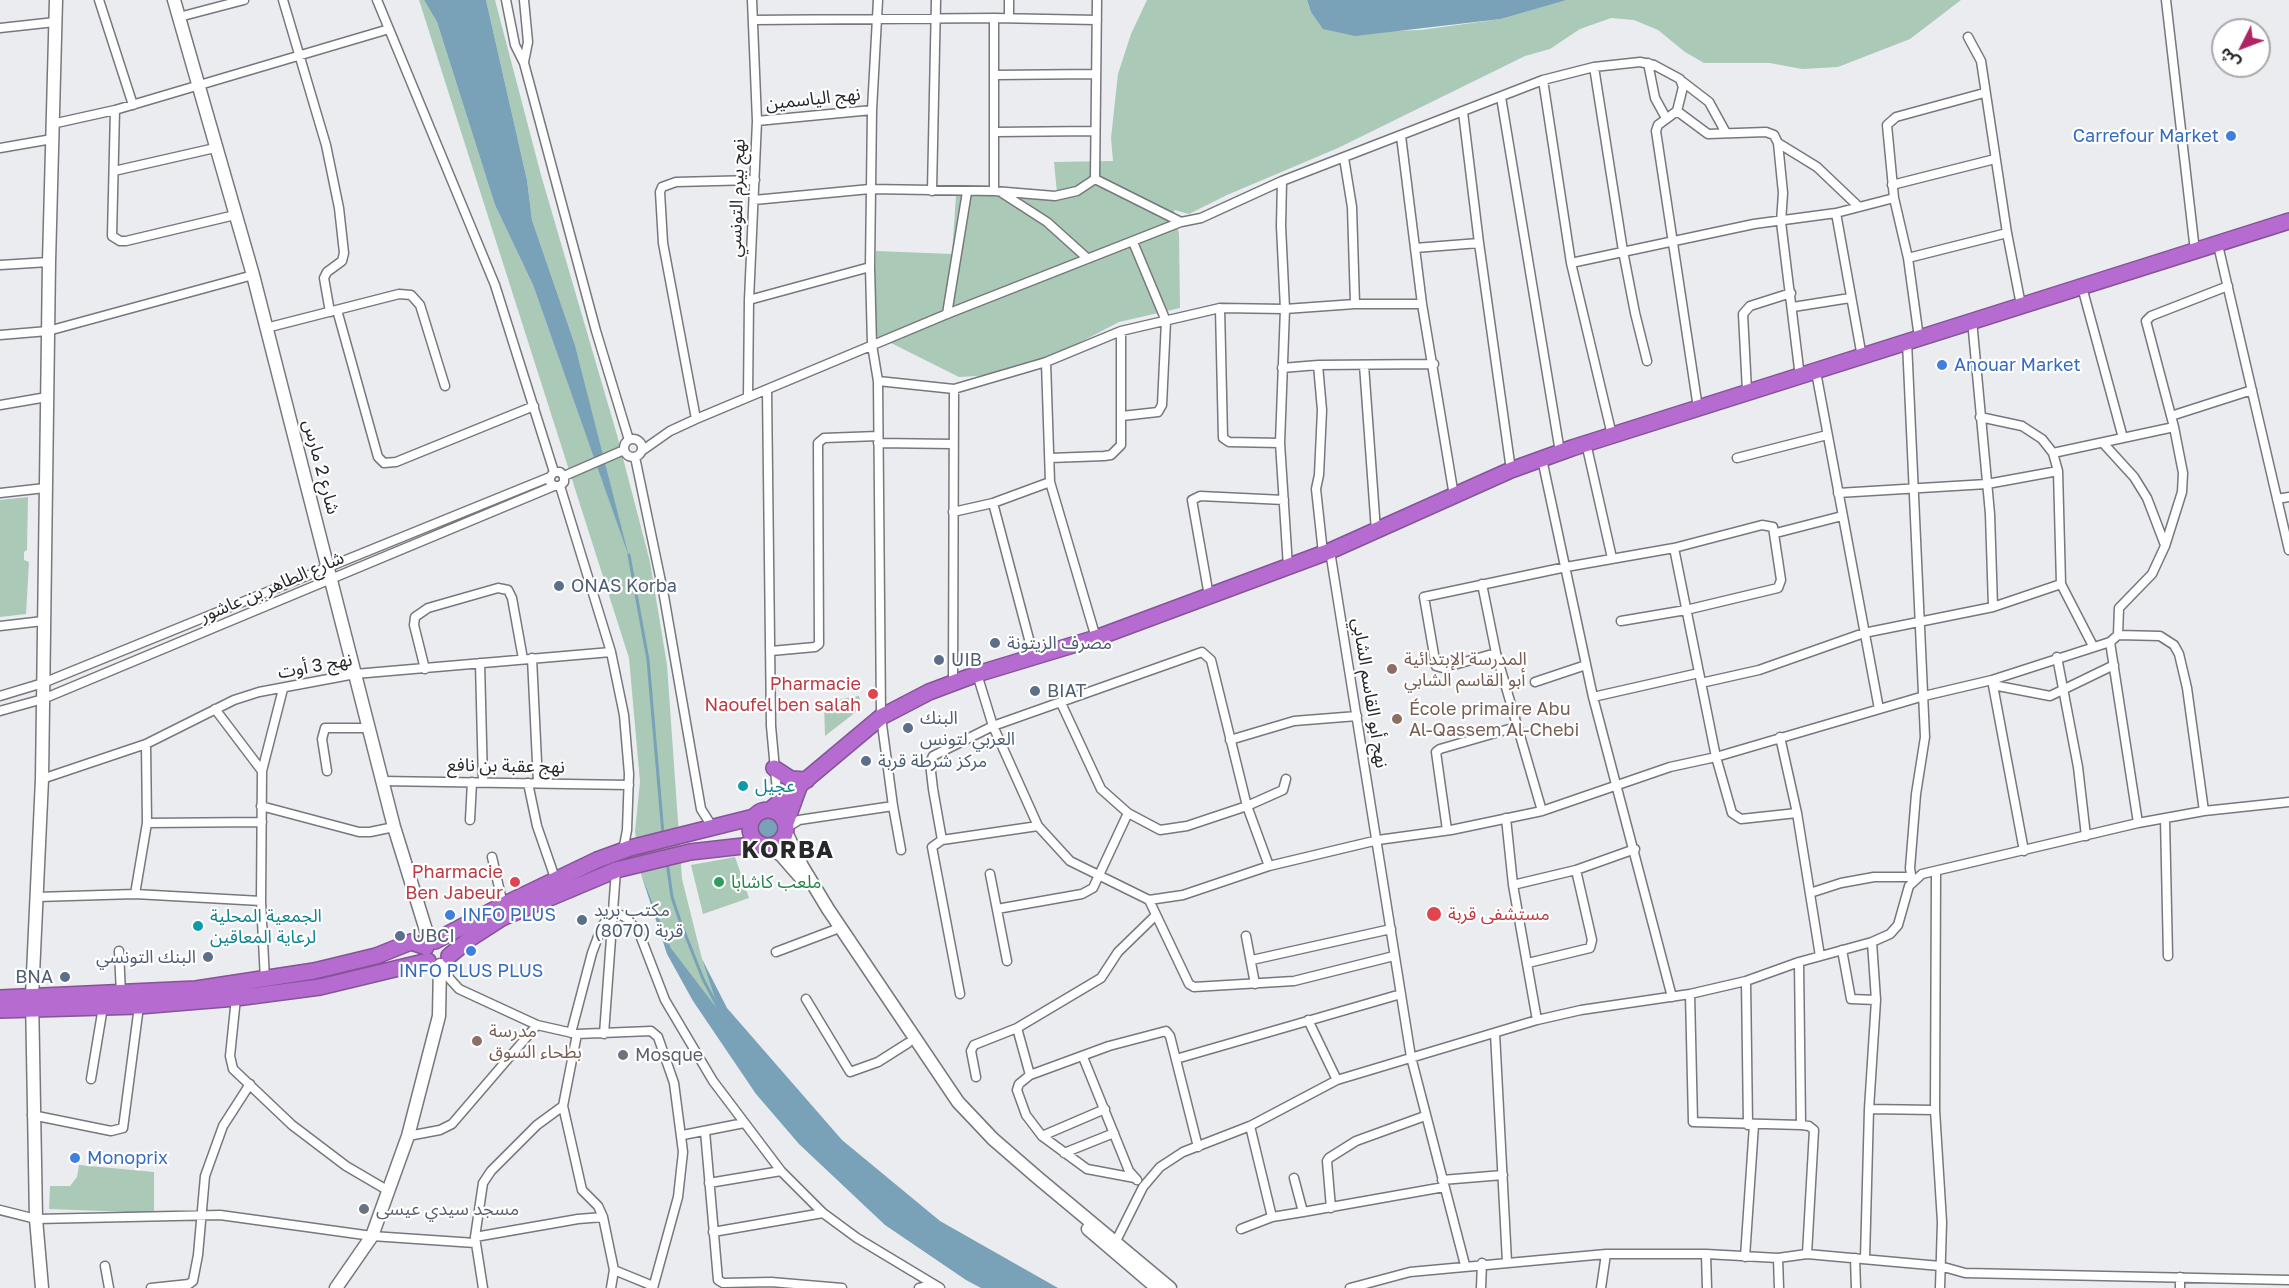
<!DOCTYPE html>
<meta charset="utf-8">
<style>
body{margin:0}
#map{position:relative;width:2289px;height:1288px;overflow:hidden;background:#eaecf0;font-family:"Golos Text","Noto Sans Arabic",sans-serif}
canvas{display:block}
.north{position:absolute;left:2211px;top:18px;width:60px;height:60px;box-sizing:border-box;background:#fff;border:2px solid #a9a9aa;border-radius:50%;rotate:228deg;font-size:16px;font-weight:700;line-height:24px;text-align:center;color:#27282a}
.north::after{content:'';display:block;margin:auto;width:21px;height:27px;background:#af2564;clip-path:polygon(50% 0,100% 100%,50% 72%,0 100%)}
</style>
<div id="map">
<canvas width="2289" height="1288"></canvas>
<div class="north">ش</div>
</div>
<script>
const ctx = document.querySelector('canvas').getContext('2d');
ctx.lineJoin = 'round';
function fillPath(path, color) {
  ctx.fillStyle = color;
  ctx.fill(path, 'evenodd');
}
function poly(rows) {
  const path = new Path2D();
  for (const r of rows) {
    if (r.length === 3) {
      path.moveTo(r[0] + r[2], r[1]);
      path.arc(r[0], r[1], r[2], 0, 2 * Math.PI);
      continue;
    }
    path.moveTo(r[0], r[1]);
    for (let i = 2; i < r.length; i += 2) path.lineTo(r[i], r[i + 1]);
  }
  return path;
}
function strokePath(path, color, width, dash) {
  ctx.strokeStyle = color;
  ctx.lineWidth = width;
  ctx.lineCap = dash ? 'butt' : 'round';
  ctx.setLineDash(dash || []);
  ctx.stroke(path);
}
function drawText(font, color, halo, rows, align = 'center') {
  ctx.font = font + ' "Golos Text","Noto Sans Arabic",sans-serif';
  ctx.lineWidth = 4.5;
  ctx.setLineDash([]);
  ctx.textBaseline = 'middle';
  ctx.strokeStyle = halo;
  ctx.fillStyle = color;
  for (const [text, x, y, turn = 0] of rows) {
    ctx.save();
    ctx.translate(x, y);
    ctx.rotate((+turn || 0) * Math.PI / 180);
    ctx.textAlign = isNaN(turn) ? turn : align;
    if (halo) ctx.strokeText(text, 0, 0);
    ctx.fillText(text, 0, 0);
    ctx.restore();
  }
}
fillPath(poly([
 [419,0,424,0,437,22,495,205,533,285,626,547,575,345,532,220,527,180,486,0,495,0,541,175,617,435,650,562,667,665,682,879,702,959,720,1013,671,948,641,874,635,831,640,782,629,658],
 [1147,0,1307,0,1311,12,1389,31,1421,30,1501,19,1567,0,1961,0,1910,39,1838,67,1802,69,1770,63,1704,63,1685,52,1658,30,1634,20,1611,18,1580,29,1550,49,1525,56,1338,148,1227,195,1189,214,1174,210,1179,234,1180,308,1119,322,1050,358,992,375,959,377,873,334,876,251,952,254,956,196,1057,193,1054,162,1113,161,1111,138,1118,74,1131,34],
 [28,497,27,550,24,552,24,560,29,562,26,614,0,617,0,500],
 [859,696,861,708,825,736,824,702],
 [735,857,749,898,703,914,691,865],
 [79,1165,154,1172,154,1213,49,1209,50,1186,70,1186,77,1177]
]), '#aac9b6');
fillPath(poly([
 [424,0,486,0,527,180,532,220,575,345,629,557,533,285,495,205,437,22],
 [1307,0,1567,0,1501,19,1355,36,1323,29,1311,12],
 [768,828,14],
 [641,874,671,948,719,1011,702,959,727,1008,842,1140,940,1221,1058,1288,981,1288,966,1280,885,1225,799,1144,756,1094,693,1001,667,954]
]), '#79a2b8');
strokePath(poly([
 [629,555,648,660,663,834],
 [667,862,672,897,680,921,703,979,722,1015]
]), '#79a2b8', 3);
const street = poly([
 [99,0,133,105],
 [283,0,326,145,339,208,344,253,342,261,327,272,324,278,330,312],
 [377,0,495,285,554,472,550,477,550,482,554,486,560,486,564,482,564,476,560,472,554,472],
 [506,0,515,45,524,63,596,331,629,440],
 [878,0,872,110,870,267,872,345,878,381,881,717,893,806,901,850],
 [2166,0,2195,251],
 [179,17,244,0],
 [994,18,994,191],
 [1009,18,1009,0],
 [753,20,994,18,1097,20],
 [0,28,55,22],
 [1968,37,1981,61,2007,233,2021,305],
 [524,62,528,42,524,0],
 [1648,63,1655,98,1666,118],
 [1594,67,1623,251,1635,313,1647,361],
 [995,75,1096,74],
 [1543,80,1571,263,1612,435],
 [1683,82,1709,102,1726,133],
 [1501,97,1560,452],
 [115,110,112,236,120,241,126,241,235,215],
 [1677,111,1658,125,1656,131,1698,408],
 [1463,112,1479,243,1511,470],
 [757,121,872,110],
 [52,124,115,110,389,29],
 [995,132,1095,131],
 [1401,136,1422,304,1454,496],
 [1778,143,1817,167,1859,207],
 [0,148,52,139],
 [1344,158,1352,207,1355,304],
 [114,171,215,148],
 [1095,179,1097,0],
 [1095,179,1181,222],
 [1282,181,1281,226,1285,309,1280,443,1288,567],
 [1892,185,1995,159],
 [932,191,936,0],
 [1002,193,1047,222,1087,258],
 [754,200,870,189,994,191,1055,196,1077,191,1095,179],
 [1836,213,1862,357],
 [2218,245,2289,550],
 [1415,248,1479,243],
 [1908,258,2007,233],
 [1571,263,1754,224,1836,213,1894,198],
 [0,265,49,262],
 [2082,287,2123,438],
 [749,300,870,267],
 [1793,307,1850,298],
 [1220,308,1223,438,1229,442,1280,443],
 [337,310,378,457,384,463,396,462,534,406],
 [947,314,967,192],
 [1972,320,1990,514,1993,607],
 [266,328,399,294,411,295,420,305,445,386],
 [0,335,48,331,253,275],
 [1919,338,1908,258,1894,198,1887,125,1896,117,1984,93],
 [1907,342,1925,737,1916,794,1910,868,1912,881],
 [1046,362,1050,482,1096,638],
 [1318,365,1322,410,1319,475,1316,489,1323,553],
 [1364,365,1376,531],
 [1282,368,1318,365,1434,364],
 [1816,372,1879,709],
 [878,381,954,389,1046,362,1121,331,1220,308,1285,309,1355,304,1422,304],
 [767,390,771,726,778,802],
 [1747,391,1743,314,1750,306,1791,293],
 [748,397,749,300,757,121,752,0],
 [0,405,47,397],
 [1122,416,1158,412,1162,405,1166,321,1133,242],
 [2171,416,2252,390],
 [1980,417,2022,426,2042,439,2053,453,2058,471,2061,584,2093,646],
 [696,419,663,243,660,192,662,187,676,182,755,180],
 [633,448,9],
 [878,443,953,444],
 [1586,443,1612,558],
 [2103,443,2134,477,2147,498,2165,545],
 [643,450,670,431,696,419,947,314,1181,222,1201,218,1282,181,1543,80,1594,67,1640,62,1654,65,1680,79,1683,87,1677,111,1708,134,1766,132,1774,135,1778,143,1783,193,1781,222,1800,377],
 [2053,453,2174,427],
 [635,457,664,596,701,809,713,828],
 [1050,458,1104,456,1111,455,1121,445,1121,331],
 [1737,458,1827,435],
 [1542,459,1593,697,1672,997],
 [564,476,624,450],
 [560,486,611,652,624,715,629,774,627,830,623,851],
 [0,493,45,488],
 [1838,493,1987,484,2058,471],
 [2277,499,2289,497],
 [993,503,1034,658],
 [953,512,993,503,1050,482],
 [1776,533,1842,516],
 [1674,548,1716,757,1732,813,1741,819,1797,813],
 [1330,551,1411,1057,1465,1265],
 [1482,584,1496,653,1542,811],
 [1209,596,1192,500,1200,496,1284,500],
 [0,626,43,621],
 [2118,635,2160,636,2174,645,2179,654,2187,688,2204,811],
 [2110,642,2138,823],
 [771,651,815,647,819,644,818,443,824,438,878,436],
 [1496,653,1443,668,1436,666,1424,597,1566,567,1674,548,1762,525,1773,527,1781,580,1778,588,1686,610,1621,621],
 [2057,657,2078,767,2086,836],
 [532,658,538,783],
 [480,663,483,782],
 [425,669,414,625,415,617,428,608,498,588,508,590,512,598,523,659],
 [977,674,993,726,1038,826,1070,861,1149,900,1183,895,1269,866,1378,840,1451,830,1542,811,1670,767,1716,757,1924,696,1992,680,2110,642,2118,635,2119,608,2152,574,2165,546,2182,492,2183,473,2174,427,2146,321,2151,316,2228,286],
 [1992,680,2024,851],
 [1535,682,1586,665],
 [953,683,954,389],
 [1701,683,1759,670,1864,633,1993,607,2061,584],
 [1993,685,2050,696,2114,665],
 [0,696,43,683,550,477],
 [1593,697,1699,673],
 [1061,703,1101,789,1128,813,1160,830,1187,826,1247,806,1283,790,1286,779],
 [215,709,262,771],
 [0,711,43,699,554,486],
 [1780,737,1797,813,1820,956],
 [1230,740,1294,721,1357,716],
 [327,771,322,739,325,728,369,728],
 [42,779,146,744,234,700,259,692,355,674,611,652],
 [382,781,629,785],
 [528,783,537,826,555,878],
 [261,806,359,832,370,832,394,827],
 [1506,818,1513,885,1537,1020],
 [2165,819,2168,956],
 [470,820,472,782],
 [147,823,262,822],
 [1038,826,942,840,933,789,930,763,933,756,993,726,1202,652,1211,660,1247,806,1269,866],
 [786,828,799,820,893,806],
 [1447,830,1436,752,1440,749,1516,727],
 [942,840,932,847,960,994],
 [492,857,503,905],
 [990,874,1007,961],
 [1513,885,1576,870,1635,849],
 [1810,893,1841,883,1874,877,1911,877],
 [135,894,147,823,146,744],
 [37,897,135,894,261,901],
 [1149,900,1189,984,1194,987,1294,981,1394,956],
 [997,909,1082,894,1093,888,1128,813],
 [1246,936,1255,984],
 [1842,950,1851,999,1876,1000],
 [119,951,121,994],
 [776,952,834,930],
 [1252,960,1391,929],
 [445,962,449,978,459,989,537,1025,577,1034,651,1031,658,1037,674,1083,683,1152,678,1197,653,1288],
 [1799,962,1801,1125],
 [1528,963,1590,948,1592,940,1576,870],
 [265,980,261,901,262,771,283,689],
 [1746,981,1748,1125],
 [1690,994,1693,1122,1801,1125,1809,1126,1814,1130,1807,1254],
 [236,998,230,1056,233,1069,292,1125,346,1166,387,1190],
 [806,999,850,1072,878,1062,908,1043],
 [1308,1020,1337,1080],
 [1017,1028,1030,1075,1109,1046,1166,1031,1170,1036,1198,1147],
 [571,1033,592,953,602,926,610,916,621,915,628,919,640,935,665,1000,713,1081,781,1171,823,1213,857,1238,940,1288],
 [1495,1033,1507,1262],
 [604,1034,616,870],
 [1083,1057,1129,1171,1137,1180],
 [1176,1059,1401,994],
 [1030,1075,1019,1084,1017,1090,1026,1115,1042,1136,1087,1169,1135,1178],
 [976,1077,971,1051,974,1045,1017,1028,1101,978,1118,952,1155,916],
 [91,1079,103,1007],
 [563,1106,582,1190,598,1206,603,1217,614,1270,611,1288],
 [1869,1109,1935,1110,1936,872],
 [1935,1110,1942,1222,1940,1288],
 [32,1115,111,1131,123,1128,139,1006],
 [1250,1126,1272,1217],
 [705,1131,718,1280,723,1283,771,1282,842,1288],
 [683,1135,744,1123],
 [408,1136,440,1130,452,1124,537,1025],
 [1042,1136,1105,1109],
 [1064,1153,1114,1133],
 [1294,1178,1303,1212,1444,1187],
 [1442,1180,1503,1175],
 [709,1183,781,1171],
 [1331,1208,1327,1161,1329,1158,1356,1141,1425,1116],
 [0,1210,36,1219,220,1215,372,1236,475,1243],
 [1241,1229,1272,1217,1303,1212],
 [713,1232,823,1213],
 [475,1237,578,1219,603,1217],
 [1113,1247,1143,1187,1160,1167,1183,1152,1250,1126,1337,1080,1537,1020,1581,1010,1690,994,1746,981,1799,962,1872,942,1890,934,1898,925,1909,886,1922,874,2138,823,2204,811,2289,802],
 [1706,1254,1707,1288],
 [1745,1257,1754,1125],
 [1778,1258,1779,1288],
 [1855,1258,1856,1288],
 [1865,1259,1869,1109,1876,1000,1872,942],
 [105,1266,109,1288],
 [614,1270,653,1286],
 [2180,1277,2180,1288],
 [151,1288,189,1284,193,1281,198,1255,205,1176,223,1126,250,1084],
 [483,1288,475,1237,483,1183,491,1171,537,1125,563,1106,577,1034],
 [919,1288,933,1284],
 [1350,1288,1410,1272,1606,1254,1706,1254,1778,1258,1807,1254,1940,1266,1965,1273,2289,1280],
 [1481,1288,1482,1263],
 [1601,1288,1606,1254]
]);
const secondary = poly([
 [174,0,253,275,394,827,430,943],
 [786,832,802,866,828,909,958,1102,993,1139,1038,1178,1170,1288],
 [763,845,781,855,802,879],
 [1088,1229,1157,1288],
 [42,1288,36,1219,32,996,42,779,49,262,56,0],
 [336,1288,372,1236,408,1136,439,1016,440,965]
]);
const highway = poly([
 [774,768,791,779,807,780],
 [770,810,881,717,929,692,977,674,1096,638,1330,551,1511,470,1572,448,2289,221],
 [768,828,18],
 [786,823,799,787],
 [435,941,503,905,597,860,630,848,754,817],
 [449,956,471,938,502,918,616,870,690,852,761,844],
 [0,998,196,989,314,971,376,956,411,942,426,947],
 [0,1010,139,1006,236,998,320,987,428,961]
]);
strokePath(street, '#76787c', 11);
strokePath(secondary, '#76787c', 15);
strokePath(highway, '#845496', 18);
strokePath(street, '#fff', 8);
strokePath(secondary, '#fff', 12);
strokePath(highway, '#b66bd0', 15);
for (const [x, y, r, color] of [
 [2231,136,6,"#3f7fe0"],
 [1942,365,6,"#3f7fe0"],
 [559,586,6,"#5c6f8a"],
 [995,643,6,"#5c6f8a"],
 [939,660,6,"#5c6f8a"],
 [1392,669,6,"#8d6e63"],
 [1035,691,6,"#5c6f8a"],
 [873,694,6,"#e0444e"],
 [1397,719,6,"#8d6e63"],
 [908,728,6,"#5c6f8a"],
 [866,761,6,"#5c6f8a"],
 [743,786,6,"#0f9aa8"],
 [515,882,6,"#e0444e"],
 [719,882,6,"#2e9e5b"],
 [1434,914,8,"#e0444e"],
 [450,915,6,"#3f7fe0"],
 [582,920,6,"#5c6f8a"],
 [198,926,6,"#0f9aa8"],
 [400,936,6,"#5c6f8a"],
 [471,951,6,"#3f7fe0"],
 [208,957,6,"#5c6f8a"],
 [65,977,6,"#5c6f8a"],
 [477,1041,6,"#8d6e63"],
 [623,1055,6,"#6b7280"],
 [75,1158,6,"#3f7fe0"],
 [364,1209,6,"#6b7280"]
]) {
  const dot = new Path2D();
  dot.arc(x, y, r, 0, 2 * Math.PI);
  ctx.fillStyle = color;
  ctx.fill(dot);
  strokePath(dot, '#fff', 2);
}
drawText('18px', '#27282a', '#fff', [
 ["نهج الياسمين",813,99,-6],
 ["نهج بيرم التونسي",737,198,-88],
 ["شارع 2 مارس",321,467,75],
 ["شارع الطاهر بن عاشور",272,587,-23],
 ["نهج 3 أوت",315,666,-10],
 ["نهج أبو القاسم الشابي",1370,693,81],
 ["نهج عقبة بن نافع",506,766,1]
]);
drawText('18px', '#366cbe', '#fff', [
 ["Carrefour Market",2219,136,"right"],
 ["Anouar Market",1954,365],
 ["INFO PLUS",462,915],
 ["INFO PLUS PLUS",471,971,"center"],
 ["Monoprix",87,1158]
], 'left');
drawText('18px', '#4e5e75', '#fff', [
 ["ONAS Korba",571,586],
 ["مصرف الزيتونة",1007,643],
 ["UIB",951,660],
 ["BIAT",1047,691],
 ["البنك",920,718],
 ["العربي لتونس",920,739],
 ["مركز شرطة قربة",878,761],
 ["مكتب بريد",594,910],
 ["قربة (8070)",594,931],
 ["UBCI",412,936],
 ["البنك التونسي",196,957,"right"],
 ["BNA",53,977,"right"]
], 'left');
drawText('18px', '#785e54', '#fff', [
 ["المدرسة الإبتدائية",1404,659],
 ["أبو القاسم الشابي",1404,680],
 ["École primaire Abu",1409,709],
 ["Al-Qassem Al-Chebi",1409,730],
 ["مدرسة",489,1031],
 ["بطحاء السوق",489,1052]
], 'left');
drawText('18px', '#be3a42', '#fff', [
 ["Pharmacie",861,684],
 ["Naoufel ben salah",861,705],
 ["Pharmacie",503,872],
 ["Ben Jabeur",503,893],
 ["مستشفى قربة",1448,914,"left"]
], 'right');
drawText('18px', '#0d838f', '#fff', [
 ["عجيل",755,786],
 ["الجمعية المحلية",210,916],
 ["لرعاية المعاقين",210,937]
], 'left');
drawText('18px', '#27864d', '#fff', [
 ["ملعب كاشابا",731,882]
], 'left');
drawText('18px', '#5b616d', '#fff', [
 ["Mosque",635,1055],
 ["مسجد سيدي عيسى",376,1209]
], 'left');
ctx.letterSpacing = '1.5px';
drawText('bold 24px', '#27282a', '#fff', [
 ["KORBA",788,850]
]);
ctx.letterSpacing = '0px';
</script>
